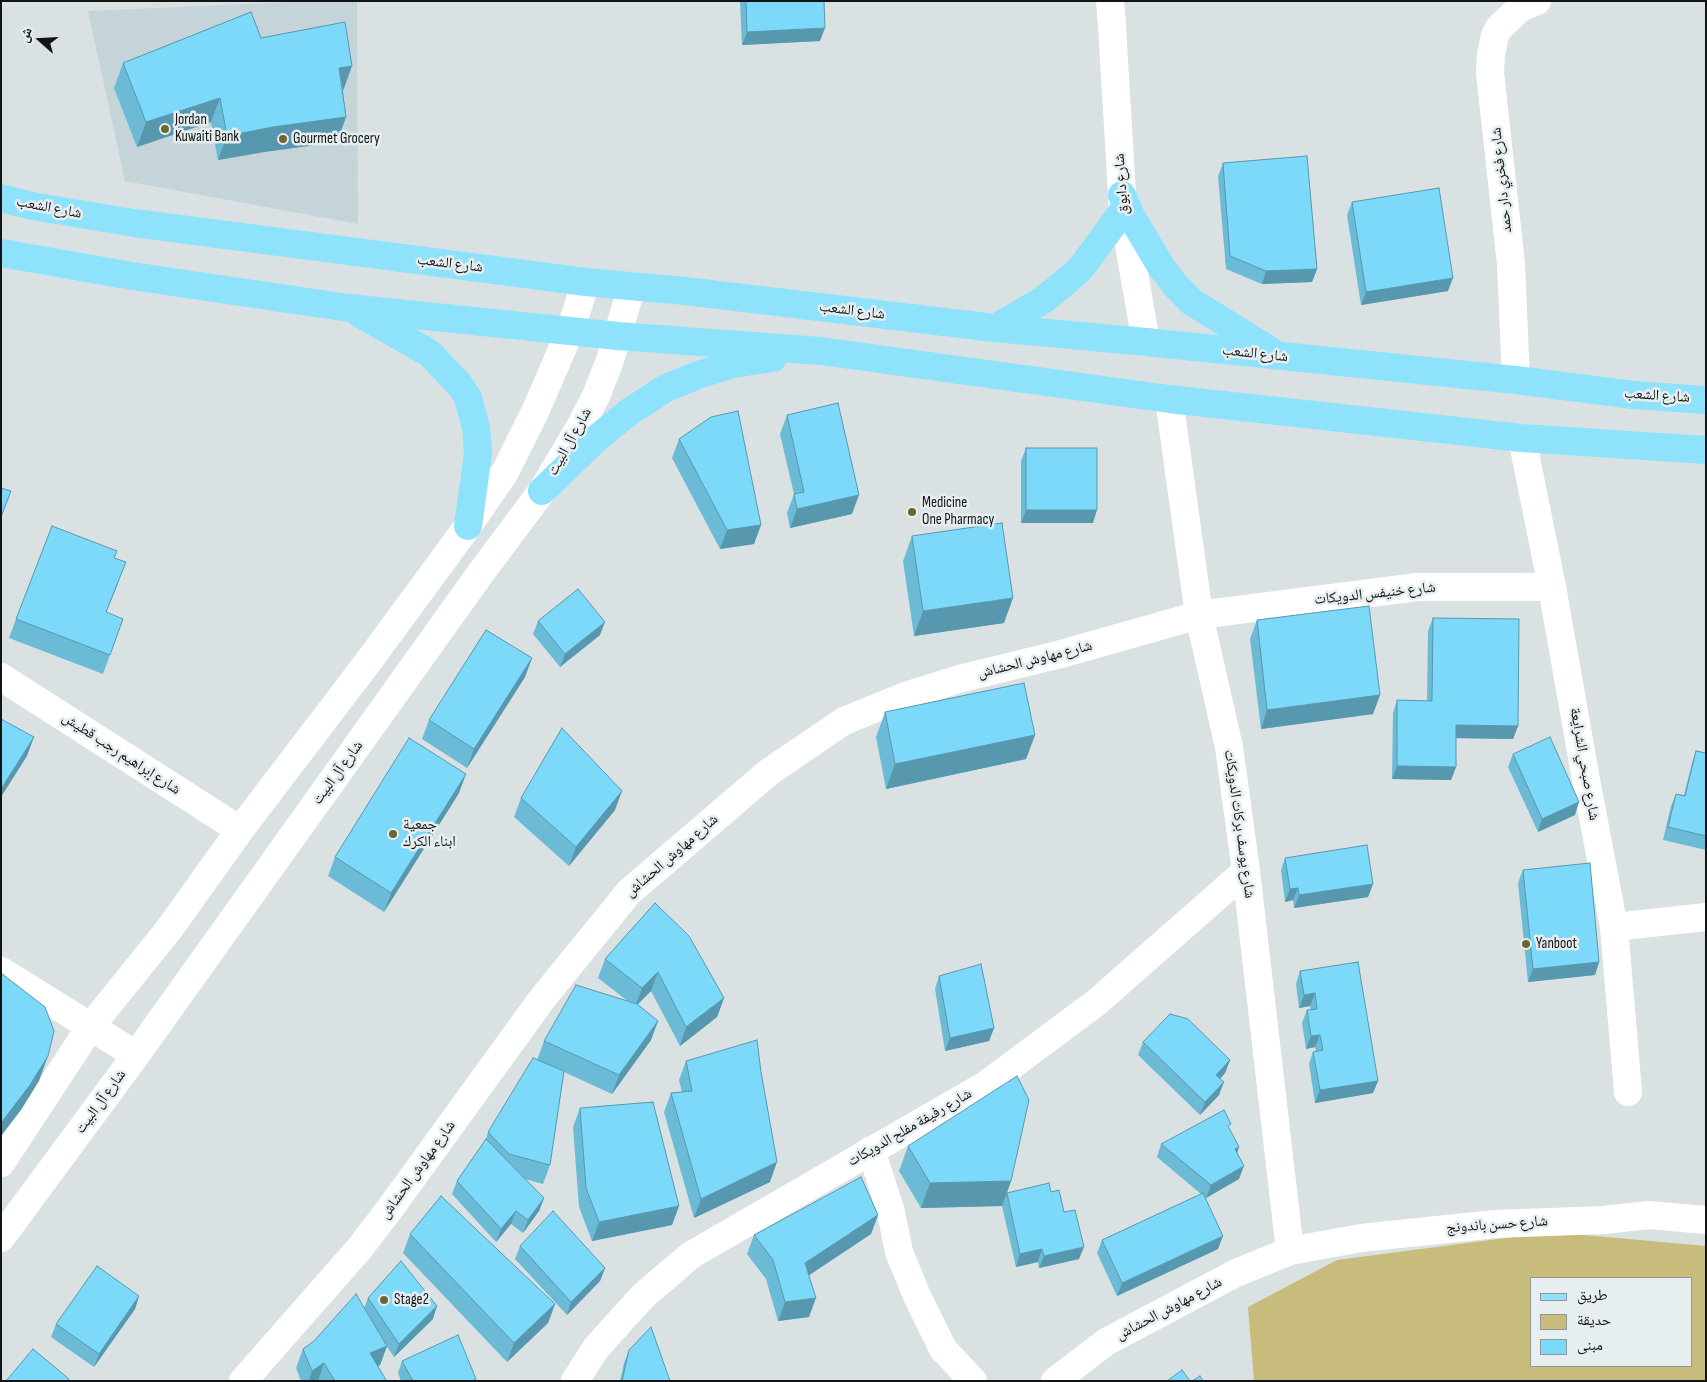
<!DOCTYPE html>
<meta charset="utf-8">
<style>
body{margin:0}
#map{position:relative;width:1707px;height:1382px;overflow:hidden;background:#dae1e3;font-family:"Sofia Sans Condensed","Noto Naskh Arabic",sans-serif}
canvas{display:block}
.frame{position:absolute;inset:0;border:2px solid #111314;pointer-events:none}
.legend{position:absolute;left:1530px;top:1277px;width:162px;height:90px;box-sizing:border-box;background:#e7eef0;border:1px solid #919698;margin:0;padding:6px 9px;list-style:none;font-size:15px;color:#111314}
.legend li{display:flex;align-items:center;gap:10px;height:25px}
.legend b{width:25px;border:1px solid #919698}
.north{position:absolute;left:15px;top:15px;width:50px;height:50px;-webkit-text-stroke:4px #e7eef0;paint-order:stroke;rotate:289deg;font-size:14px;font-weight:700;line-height:20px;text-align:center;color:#111314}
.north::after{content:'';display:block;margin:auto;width:18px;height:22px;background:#111314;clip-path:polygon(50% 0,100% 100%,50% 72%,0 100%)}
</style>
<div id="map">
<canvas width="1707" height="1382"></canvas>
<div class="frame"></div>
<ul class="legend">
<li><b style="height:6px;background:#8fe2fb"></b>طريق</li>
<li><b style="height:14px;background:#c7bc7c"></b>حديقة</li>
<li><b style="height:14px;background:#7cd9f9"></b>مبنى</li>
</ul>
<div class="north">ش</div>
</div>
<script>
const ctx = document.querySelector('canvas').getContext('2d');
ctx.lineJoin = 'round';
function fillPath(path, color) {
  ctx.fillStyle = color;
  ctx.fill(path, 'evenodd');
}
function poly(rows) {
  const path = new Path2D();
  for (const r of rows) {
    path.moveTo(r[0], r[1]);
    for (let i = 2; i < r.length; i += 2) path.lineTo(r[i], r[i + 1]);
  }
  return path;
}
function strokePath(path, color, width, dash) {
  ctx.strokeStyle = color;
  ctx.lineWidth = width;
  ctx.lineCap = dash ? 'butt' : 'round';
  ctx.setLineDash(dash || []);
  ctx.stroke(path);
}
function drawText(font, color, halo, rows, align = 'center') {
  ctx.font = font + ' "Sofia Sans Condensed","Noto Naskh Arabic",sans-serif';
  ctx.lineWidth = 5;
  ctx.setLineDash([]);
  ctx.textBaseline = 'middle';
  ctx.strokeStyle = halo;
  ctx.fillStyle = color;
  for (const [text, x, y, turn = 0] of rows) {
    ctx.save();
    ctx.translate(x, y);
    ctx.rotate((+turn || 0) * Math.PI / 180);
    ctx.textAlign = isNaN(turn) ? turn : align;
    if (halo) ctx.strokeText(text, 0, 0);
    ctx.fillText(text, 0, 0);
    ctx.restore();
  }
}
fillPath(poly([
 [314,1,357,1,358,224,125,181,88,11]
]), '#c5d4d9');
fillPath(poly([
 [1551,1232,1706,1246,1706,1381,1254,1381,1248,1307,1337,1260],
 [1531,1278,1691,1278,1691,1366,1531,1366]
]), '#c7bc7c');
strokePath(poly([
 [1110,1,1112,26,1123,211,1146,342],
 [1516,380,1511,264,1490,73,1491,54,1495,36,1499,28,1520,8,1537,1],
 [1169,399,1199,615,1229,747,1246,871,1290,1251],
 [1522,438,1552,587,1586,780,1614,927,1628,1092],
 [1,677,240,830],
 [1614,927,1706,917],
 [1,971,136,1055],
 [871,1150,891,1212,899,1252,917,1296,943,1349,973,1381],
 [1,1163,91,1026,170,928,240,830,368,662,468,526,505,472,535,412,570,331,586,282],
 [1,1238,136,1055,480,574,542,491,581,425,596,396,609,363,632,286],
 [243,1381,359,1249,389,1210,542,999,629,892,769,772,844,721,908,695,959,679,1061,654,1199,615,1417,587,1552,587],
 [575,1381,596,1348,643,1296,691,1255,987,1084,1097,1002,1246,871],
 [1055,1381,1106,1342,1236,1273,1290,1251,1361,1238,1495,1224,1604,1220,1649,1215,1706,1220]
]), '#fff', 28);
strokePath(poly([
 [1122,195,1131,216,1162,268,1176,286,1192,302,1271,351],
 [1,198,32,206,134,223,586,282,685,291,995,328,1146,342,1516,380,1634,395,1706,400],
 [1,253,132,276,349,308,618,336,821,351,1169,399,1522,438,1706,450],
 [359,313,429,353,459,384,468,398,476,427,478,453,468,526],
 [995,328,1043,300,1069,279,1081,268,1123,211],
 [542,491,597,438,629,412,666,388,698,375,733,364,773,358]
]), '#8fe2fb', 28);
fillPath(poly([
 [740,1,824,1,820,41,742,45],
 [261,38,343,91,346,117,337,142,264,152,218,160,211,122,137,147,114,88,123,63],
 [1223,163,1317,269,1312,282,1262,284,1226,269,1218,176],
 [1352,202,1448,291,1361,305,1347,215],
 [787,415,852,514,790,528,787,513,794,494,780,434],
 [679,439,761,525,754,544,720,549,672,458],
 [1026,448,1093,523,1021,523,1021,461],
 [912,536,1004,623,914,636,903,561],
 [115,558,119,581,106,613,123,619,103,674,9,638,16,619],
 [1433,618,1518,726,1513,739,1456,738,1456,767,1451,780,1392,779,1393,713,1397,700,1427,701,1428,631],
 [1257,620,1380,695,1373,714,1261,729,1250,639],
 [538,621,600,635,560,667,533,634],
 [532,658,525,677,467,768,422,739,429,720],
 [885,712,1035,735,1026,759,886,789,876,737],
 [1696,751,1706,753,1706,850,1663,840,1671,806,1676,794,1684,795,1692,763],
 [1513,754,1575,815,1538,832,1508,767],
 [459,793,384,912,328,876,335,857],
 [521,798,615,810,569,866,514,817],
 [1285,858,1373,884,1368,897,1294,908,1293,900,1285,902,1281,870],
 [1523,870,1599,962,1595,975,1528,982,1518,883],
 [655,903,724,998,717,1017,680,1046,651,991,637,1005,658,1021,651,1040,612,1094,564,1072,550,1165,543,1184,525,1179,544,1198,539,1211,523,1233,511,1224,496,1242,452,1194,457,1181,486,1139,488,1132,537,1060,544,1041,629,1002,598,978,605,959],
 [1300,971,1378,1081,1373,1093,1315,1103,1309,1064,1313,1052,1316,1051,1315,1047,1306,1049,1302,1023,1307,1010,1311,1010,1310,1006,1299,1008,1296,984],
 [939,976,994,1028,989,1041,945,1051,935,989],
 [1143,1042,1230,1060,1225,1073,1220,1079,1219,1095,1200,1115,1138,1055],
 [686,1061,770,1182,694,1218,664,1112,671,1093,682,1092,679,1080],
 [580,1108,679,1206,672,1225,592,1241,579,1207,573,1127],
 [1229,1128,1239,1147,1237,1153,1239,1179,1206,1198,1218,1249,1117,1296,1097,1253,1102,1240,1201,1194,1157,1157,1161,1144],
 [908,1146,1011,1181,1007,1193,1051,1192,1064,1212,1079,1259,1039,1268,1038,1262,1016,1267,1002,1206,921,1208,899,1171],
 [878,1215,871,1234,809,1275,809,1317,778,1321,766,1279,747,1254,754,1235],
 [410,1234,555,1304,548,1323,507,1362,403,1253],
 [520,1246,605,1268,600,1281,567,1315,515,1259],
 [139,1296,135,1309,94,1367,51,1337,56,1324],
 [368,1298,433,1319,394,1357,384,1342,387,1346,380,1365,378,1366,386,1381,301,1381,296,1368,303,1349,364,1308],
 [629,1350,670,1381,620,1381,624,1363],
 [402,1361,476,1379,476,1381,401,1381,398,1373]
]), '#6bbbd6');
fillPath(poly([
 [825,28,820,41,742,45,747,32],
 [352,66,343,91,339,68],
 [220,98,211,122,137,147,146,122],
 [346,117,337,142,264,152,218,160,227,136,273,127],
 [1317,269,1312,282,1262,284,1266,271],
 [1453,278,1448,291,1361,305,1366,292],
 [859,495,852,514,790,528,797,509],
 [1026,510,1097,510,1093,523,1021,523],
 [761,525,754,544,720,549,727,530],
 [1013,598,1004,623,914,636,923,611],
 [605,622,600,635,560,667,565,654],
 [532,658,525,677,467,768,474,749],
 [1380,695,1373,714,1261,729,1267,710],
 [1456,725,1518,726,1513,739,1451,738],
 [1035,735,1026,759,886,789,895,764],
 [34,737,27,756,1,797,1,789],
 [1397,766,1456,767,1451,780,1392,779],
 [466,774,459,793,384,912,391,893],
 [622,791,615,810,569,866,576,847],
 [1579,802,1575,815,1538,832,1542,819],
 [1373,884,1368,897,1294,908,1299,895],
 [1298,888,1293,900,1285,902,1290,889],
 [1599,962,1595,975,1528,982,1533,969],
 [658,972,651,991,635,1007,642,988],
 [1315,993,1310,1006,1299,1008,1304,995],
 [724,998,717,1017,680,1046,686,1027],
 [658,1021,651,1040,612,1094,619,1075],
 [994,1028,989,1041,945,1051,950,1038],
 [1320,1035,1315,1047,1306,1049,1311,1036],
 [48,1056,39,1081,21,1110,1,1136,1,1123],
 [1230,1060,1225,1073,1212,1088,1216,1075],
 [1378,1081,1373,1093,1315,1103,1320,1090],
 [1224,1082,1219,1095,1200,1115,1205,1102],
 [1239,1147,1235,1160,1235,1149],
 [777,1162,770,1182,694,1218,701,1199],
 [1244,1166,1239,1179,1206,1198,1211,1185],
 [1011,1181,1002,1206,921,1208,930,1183],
 [544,1198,539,1211,523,1233,528,1220],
 [679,1206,672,1225,592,1241,599,1222],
 [516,1211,511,1224,496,1242,501,1229],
 [878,1215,871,1234,799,1282,805,1263],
 [1223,1236,1218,1249,1117,1296,1122,1283],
 [1084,1247,1079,1259,1039,1268,1044,1256],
 [1042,1249,1038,1262,1016,1267,1020,1254],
 [605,1268,600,1281,567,1315,571,1302],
 [139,1296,135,1309,94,1367,99,1354],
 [816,1298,809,1317,778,1321,785,1302],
 [555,1304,548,1323,507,1362,514,1343],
 [437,1306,433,1319,394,1357,399,1344],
 [387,1346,380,1365,363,1372,370,1353],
 [324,1363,318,1381,309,1381,312,1371]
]), '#5798ae');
const building = poly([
 [746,1,824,1,825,28,747,32,746,1],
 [251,12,261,38,345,22,352,66,339,68,346,117,273,127,227,136,220,98,146,122,123,63,251,12],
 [1307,156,1317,269,1266,271,1230,256,1223,163,1307,156],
 [1439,188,1453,278,1366,292,1352,202,1439,188],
 [838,403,859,495,797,509,794,494,804,492,787,415,838,403],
 [738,411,761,525,727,530,679,439,711,417,738,411],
 [1026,448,1097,448,1097,510,1026,510,1026,448],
 [1,488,11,491,1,517,1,488],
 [1002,523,1013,598,923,611,912,536,1002,523],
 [52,526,117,551,114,558,126,562,106,612,123,619,110,655,16,619,52,526],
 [578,589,605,622,565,654,538,621,578,589],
 [1369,606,1380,695,1267,710,1257,620,1369,606],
 [1433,618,1519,619,1518,726,1456,725,1456,767,1397,766,1397,700,1432,701,1433,618],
 [486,630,532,658,474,749,429,720,486,630],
 [1024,683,1035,735,895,764,885,712,1024,683],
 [1,719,34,737,1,789,1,719],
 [562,728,622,791,576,847,521,798,562,728],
 [1550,737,1579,802,1542,819,1513,754,1550,737],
 [409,738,466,774,391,893,335,857,409,738],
 [1696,751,1706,753,1706,836,1668,827,1676,794,1685,796,1696,751],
 [1367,845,1373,884,1299,895,1298,888,1290,889,1285,858,1367,845],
 [1590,863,1599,962,1533,969,1523,870,1590,863],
 [655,903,689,936,724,998,686,1027,658,972,642,988,605,959,655,903],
 [1358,962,1378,1081,1320,1090,1313,1052,1323,1050,1320,1035,1311,1036,1307,1010,1317,1009,1315,993,1304,995,1300,971,1358,962],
 [981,964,994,1028,950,1038,939,976,981,964],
 [1,973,45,1007,54,1031,48,1056,30,1085,1,1123,1,973],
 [576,985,637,1004,658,1021,619,1075,544,1041,576,985],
 [1170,1014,1188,1019,1230,1060,1216,1075,1224,1082,1205,1102,1143,1042,1170,1014],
 [757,1040,761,1072,777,1162,701,1199,671,1093,692,1091,686,1061,757,1040],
 [533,1058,564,1071,550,1165,509,1154,488,1132,533,1058],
 [1017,1076,1029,1100,1011,1181,930,1183,908,1146,1017,1076],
 [653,1102,679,1206,599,1222,586,1188,580,1108,653,1102],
 [1224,1110,1231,1124,1228,1126,1239,1147,1235,1149,1244,1166,1211,1185,1161,1144,1224,1110],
 [486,1139,544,1198,528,1220,516,1211,501,1229,457,1181,486,1139],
 [861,1177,878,1215,805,1263,816,1298,785,1302,773,1260,754,1235,861,1177],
 [1049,1183,1051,1192,1059,1190,1064,1212,1075,1210,1084,1247,1044,1256,1042,1249,1020,1254,1007,1193,1049,1183],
 [1203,1193,1223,1236,1122,1283,1102,1240,1203,1193],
 [441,1196,555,1304,514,1343,410,1234,441,1196],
 [553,1211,605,1268,571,1302,520,1246,553,1211],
 [401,1261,437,1306,399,1344,368,1298,401,1261],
 [97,1266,139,1296,99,1354,56,1324,97,1266],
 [356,1294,387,1346,370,1353,386,1380,384,1381,335,1381,324,1363,312,1371,303,1349,314,1341,356,1294],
 [651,1327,670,1381,622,1381,629,1350,651,1327],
 [458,1335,476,1379,472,1381,413,1381,402,1361,458,1335],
 [33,1349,69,1379,68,1381,6,1381,33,1349],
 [1182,1370,1190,1381,1167,1381,1182,1370],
 [1200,1376,1203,1381,1192,1381,1200,1376]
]);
fillPath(building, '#7cd9f9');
strokePath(building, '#5798ae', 1);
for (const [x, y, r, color] of [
 [165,129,5,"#6e6532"],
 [283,139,5,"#6e6532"],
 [912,512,5,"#6e6532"],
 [393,834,5,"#6e6532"],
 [1526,944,5,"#6e6532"],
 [384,1300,5,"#6e6532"]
]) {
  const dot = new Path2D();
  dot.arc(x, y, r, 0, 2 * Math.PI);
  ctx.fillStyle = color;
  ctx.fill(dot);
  strokePath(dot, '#e7eef0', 2);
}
drawText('15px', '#111314', '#e7eef0', [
 ["Jordan",175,120],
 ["Kuwaiti Bank",175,137],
 ["Gourmet Grocery",293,139],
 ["Medicine",922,503],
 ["One Pharmacy",922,520],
 ["جمعية",403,825],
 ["ابناء الكرك",403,842],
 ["Yanboot",1536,944],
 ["Stage2",394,1300]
], 'left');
drawText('15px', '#111314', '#e7eef0', [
 ["شارع فخري دار حمد",1502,180,-96],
 ["شارع دابوق",1122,184,-94],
 ["شارع الشعب",49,208,11],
 ["شارع الشعب",450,264,7],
 ["شارع الشعب",852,311,7],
 ["شارع الشعب",1255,354,6],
 ["شارع الشعب",1657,396,4],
 ["شارع آل البيت",570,442,-61],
 ["شارع خنيفس الدويكات",1375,594,-6],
 ["شارع مهاوش الحشاش",1035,660,-14],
 ["شارع إبراهيم رجب قطيش",121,754,33],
 ["شارع صبحي الشرايعة",1584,764,80],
 ["شارع آل البيت",338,773,-54],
 ["شارع يوسف بركات الدويكات",1239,824,82],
 ["شارع مهاوش الحشاش",672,856,-41],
 ["شارع آل البيت",101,1102,-54],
 ["شارع رفيفة مفلح الدويكات",910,1128,-30],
 ["شارع مهاوش الحشاش",418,1170,-54],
 ["شارع حسن باندونج",1497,1225,-4],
 ["شارع مهاوش الحشاش",1169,1309,-28]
]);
</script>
